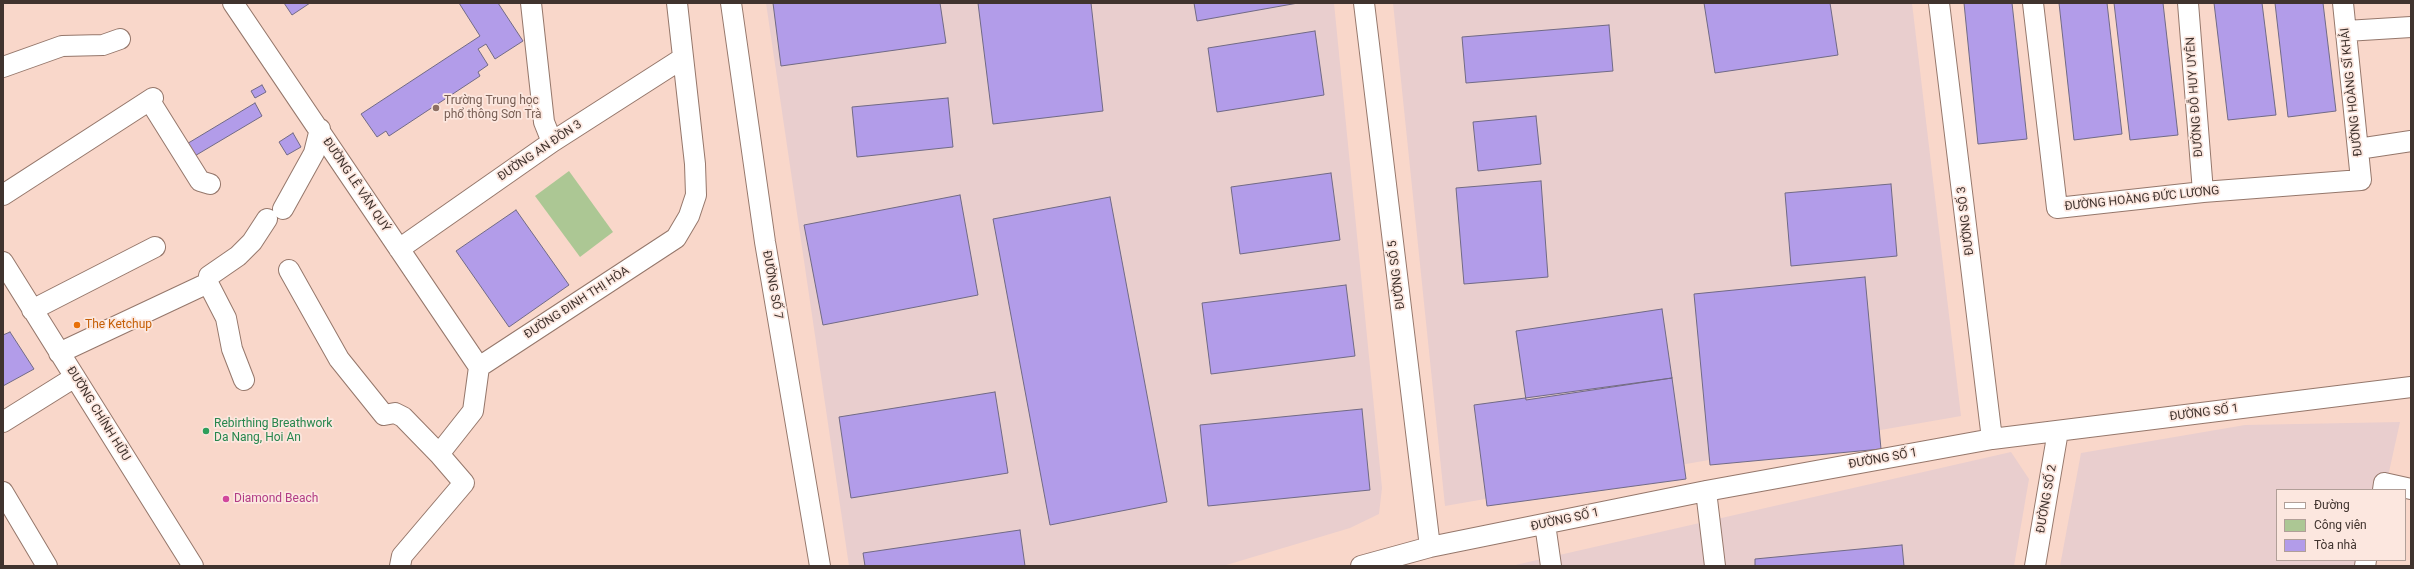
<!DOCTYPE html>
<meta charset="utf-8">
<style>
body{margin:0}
#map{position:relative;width:2414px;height:569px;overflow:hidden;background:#f9d7ca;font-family:Roboto,sans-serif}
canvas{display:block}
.frame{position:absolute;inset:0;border:4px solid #40332e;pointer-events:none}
.legend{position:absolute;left:2276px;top:489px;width:130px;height:72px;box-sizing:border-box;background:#fce7df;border:1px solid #b19f98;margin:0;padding:5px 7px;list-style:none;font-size:12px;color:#40332e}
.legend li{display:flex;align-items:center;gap:8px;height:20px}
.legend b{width:20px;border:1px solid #b19f98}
</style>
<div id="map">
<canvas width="2414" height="569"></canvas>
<div class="frame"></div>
<ul class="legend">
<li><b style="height:5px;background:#fff"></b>Đường</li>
<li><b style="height:11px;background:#acc794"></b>Công viên</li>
<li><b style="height:11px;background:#b29ce9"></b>Tòa nhà</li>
</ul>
</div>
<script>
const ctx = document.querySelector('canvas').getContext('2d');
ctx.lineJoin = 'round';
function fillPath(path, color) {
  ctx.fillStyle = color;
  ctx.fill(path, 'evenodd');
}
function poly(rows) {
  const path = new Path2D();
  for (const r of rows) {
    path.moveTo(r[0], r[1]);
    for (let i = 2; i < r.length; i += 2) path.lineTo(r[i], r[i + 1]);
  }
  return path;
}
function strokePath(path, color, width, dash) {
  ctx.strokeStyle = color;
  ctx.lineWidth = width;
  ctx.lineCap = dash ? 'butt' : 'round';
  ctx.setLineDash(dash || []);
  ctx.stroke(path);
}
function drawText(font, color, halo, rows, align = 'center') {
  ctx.font = font + ' Roboto,sans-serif';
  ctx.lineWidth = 3.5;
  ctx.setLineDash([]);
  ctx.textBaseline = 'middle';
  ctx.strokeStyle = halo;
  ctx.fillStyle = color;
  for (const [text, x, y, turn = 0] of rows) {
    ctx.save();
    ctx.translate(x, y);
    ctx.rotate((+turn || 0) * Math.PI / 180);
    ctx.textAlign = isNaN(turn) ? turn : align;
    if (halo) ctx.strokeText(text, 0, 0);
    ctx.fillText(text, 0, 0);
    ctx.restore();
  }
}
fillPath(poly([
 [766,3,1334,3,1382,488,1379,514,1350,528,1223,566,849,566],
 [1393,3,1912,3,1961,416,1445,506],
 [2400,422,2385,490,2277,490,2277,560,2371,560,2369,566,2060,566,2081,453,2245,425],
 [2011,452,2029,479,2014,566,1511,566]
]), '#e9cece');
fillPath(poly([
 [569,171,613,232,580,257,535,196]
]), '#acc794');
const building = poly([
 [284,3,310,3,292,15,284,3],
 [459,3,498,3,523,41,495,59,486,44,478,49,488,65,478,72,480,76,389,136,386,131,377,137,361,114,480,36,459,3],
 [773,3,940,3,946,43,781,66,773,3],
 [978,3,1091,3,1103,111,993,124,978,3],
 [1194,3,1298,3,1197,21,1194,3],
 [1704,3,1830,3,1838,55,1715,73,1704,3],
 [1964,3,2012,3,2027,139,1978,144,1964,3],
 [2059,3,2107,3,2122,134,2074,140,2059,3],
 [2114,3,2163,3,2178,135,2130,140,2114,3],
 [2214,3,2262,3,2276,115,2228,120,2214,3],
 [2275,3,2323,3,2336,111,2288,117,2275,3],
 [1609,25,1613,71,1466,83,1462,37,1609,25],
 [1315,31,1324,95,1217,112,1208,48,1315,31],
 [262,85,266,92,255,98,251,91,262,85],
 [948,98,953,147,857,157,852,107,948,98],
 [255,103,262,116,193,157,185,145,255,103],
 [1536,116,1541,164,1478,171,1473,122,1536,116],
 [293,133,301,147,287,155,279,142,293,133],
 [1331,173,1340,240,1240,254,1231,187,1331,173],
 [1541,181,1548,277,1464,284,1456,188,1541,181],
 [1891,184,1897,256,1791,266,1785,193,1891,184],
 [960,195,978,295,823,325,804,225,960,195],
 [1110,197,1167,502,1050,525,993,219,1110,197],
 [516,210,569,285,509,327,456,251,516,210],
 [1865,277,1881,449,1710,465,1694,294,1865,277],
 [1346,285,1355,356,1211,374,1202,303,1346,285],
 [1662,309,1672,378,1526,400,1516,331,1662,309],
 [10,332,34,369,3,386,3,335,10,332],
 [1672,378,1686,479,1487,506,1474,405,1672,378],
 [995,392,1008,473,851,498,839,417,995,392],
 [1362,409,1370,490,1208,506,1200,425,1362,409],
 [1020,530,1025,566,865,566,863,553,1020,530],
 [1902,545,1904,566,1755,566,1755,559,1902,545]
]);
fillPath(building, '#b29ce9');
strokePath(building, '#716a85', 1);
const minor = poly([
 [233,3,479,367],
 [531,3,544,122,552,142],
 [731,3,765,242,820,566],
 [1364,3,1430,547],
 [1939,3,1992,439],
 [2033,3,2057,208,2203,192,2361,180,2343,3],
 [2188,3,2203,192],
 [2346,31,2411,27],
 [3,67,62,46,103,45,120,39],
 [150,101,200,181,210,184],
 [2358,149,2411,141],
 [3,195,153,98],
 [283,209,314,153,320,129],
 [399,249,552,142,683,58],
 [3,262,193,566],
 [289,270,339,359,384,415,395,413,403,417,439,454],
 [208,283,209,276,238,256,252,242,267,219],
 [32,310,155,247],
 [59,353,208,283,226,318,232,349,244,380],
 [3,422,75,377],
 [2383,490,2384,483,2411,489],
 [1706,491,1715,566],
 [3,492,47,566],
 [1545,524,1551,566],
 [400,566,402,556,464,483,439,454,473,411,479,367,676,238,689,216,696,195,695,164,677,3],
 [1361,566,1430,547,1706,491,1992,439,2411,387],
 [2035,566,2058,431],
 [2365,566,2366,560]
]);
strokePath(minor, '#95776b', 22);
strokePath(minor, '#fff', 20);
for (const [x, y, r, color] of [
 [436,108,4,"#8d6e63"],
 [77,325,4,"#e8710a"],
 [206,431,4,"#2e9e5b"],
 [226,499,4,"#d1479c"]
]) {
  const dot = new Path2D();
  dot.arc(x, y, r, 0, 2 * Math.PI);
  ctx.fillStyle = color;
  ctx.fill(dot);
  strokePath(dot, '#fce7df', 1.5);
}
drawText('12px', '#40332e', '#fce7df', [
 ["ĐƯỜNG HOÀNG SĨ KHẢI",2352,92,-96],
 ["ĐƯỜNG ĐỖ HUY UYÊN",2195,97,-94],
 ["ĐƯỜNG AN ĐỒN 3",540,151,-34],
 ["ĐƯỜNG LÊ VĂN QUÝ",356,185,56],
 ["ĐƯỜNG HOÀNG ĐỨC LƯƠNG",2142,199,-6],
 ["ĐƯỜNG SỐ 3",1966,221,-97],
 ["ĐƯỜNG SỐ 5",1397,275,-97],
 ["ĐƯỜNG SỐ 7",772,285,80],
 ["ĐƯỜNG ĐINH THỊ HÒA",577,303,-33],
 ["ĐƯỜNG SỐ 1",2204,413,-7],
 ["ĐƯỜNG CHÍNH HỮU",98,414,58],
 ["ĐƯỜNG SỐ 1",1883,459,-10],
 ["ĐƯỜNG SỐ 2",2047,499,-80],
 ["ĐƯỜNG SỐ 1",1565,520,-12]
]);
drawText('12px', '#785e54', '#fce7df', [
 ["Trường Trung học",444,101],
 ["phổ thông Sơn Trà",444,115]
], 'left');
drawText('12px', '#c56008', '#fce7df', [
 ["The Ketchup",85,325]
], 'left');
drawText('12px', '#27864d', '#fce7df', [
 ["Rebirthing Breathwork",214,424],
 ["Da Nang, Hoi An",214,438]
], 'left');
drawText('12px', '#b23c85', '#fce7df', [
 ["Diamond Beach",234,499]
], 'left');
</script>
